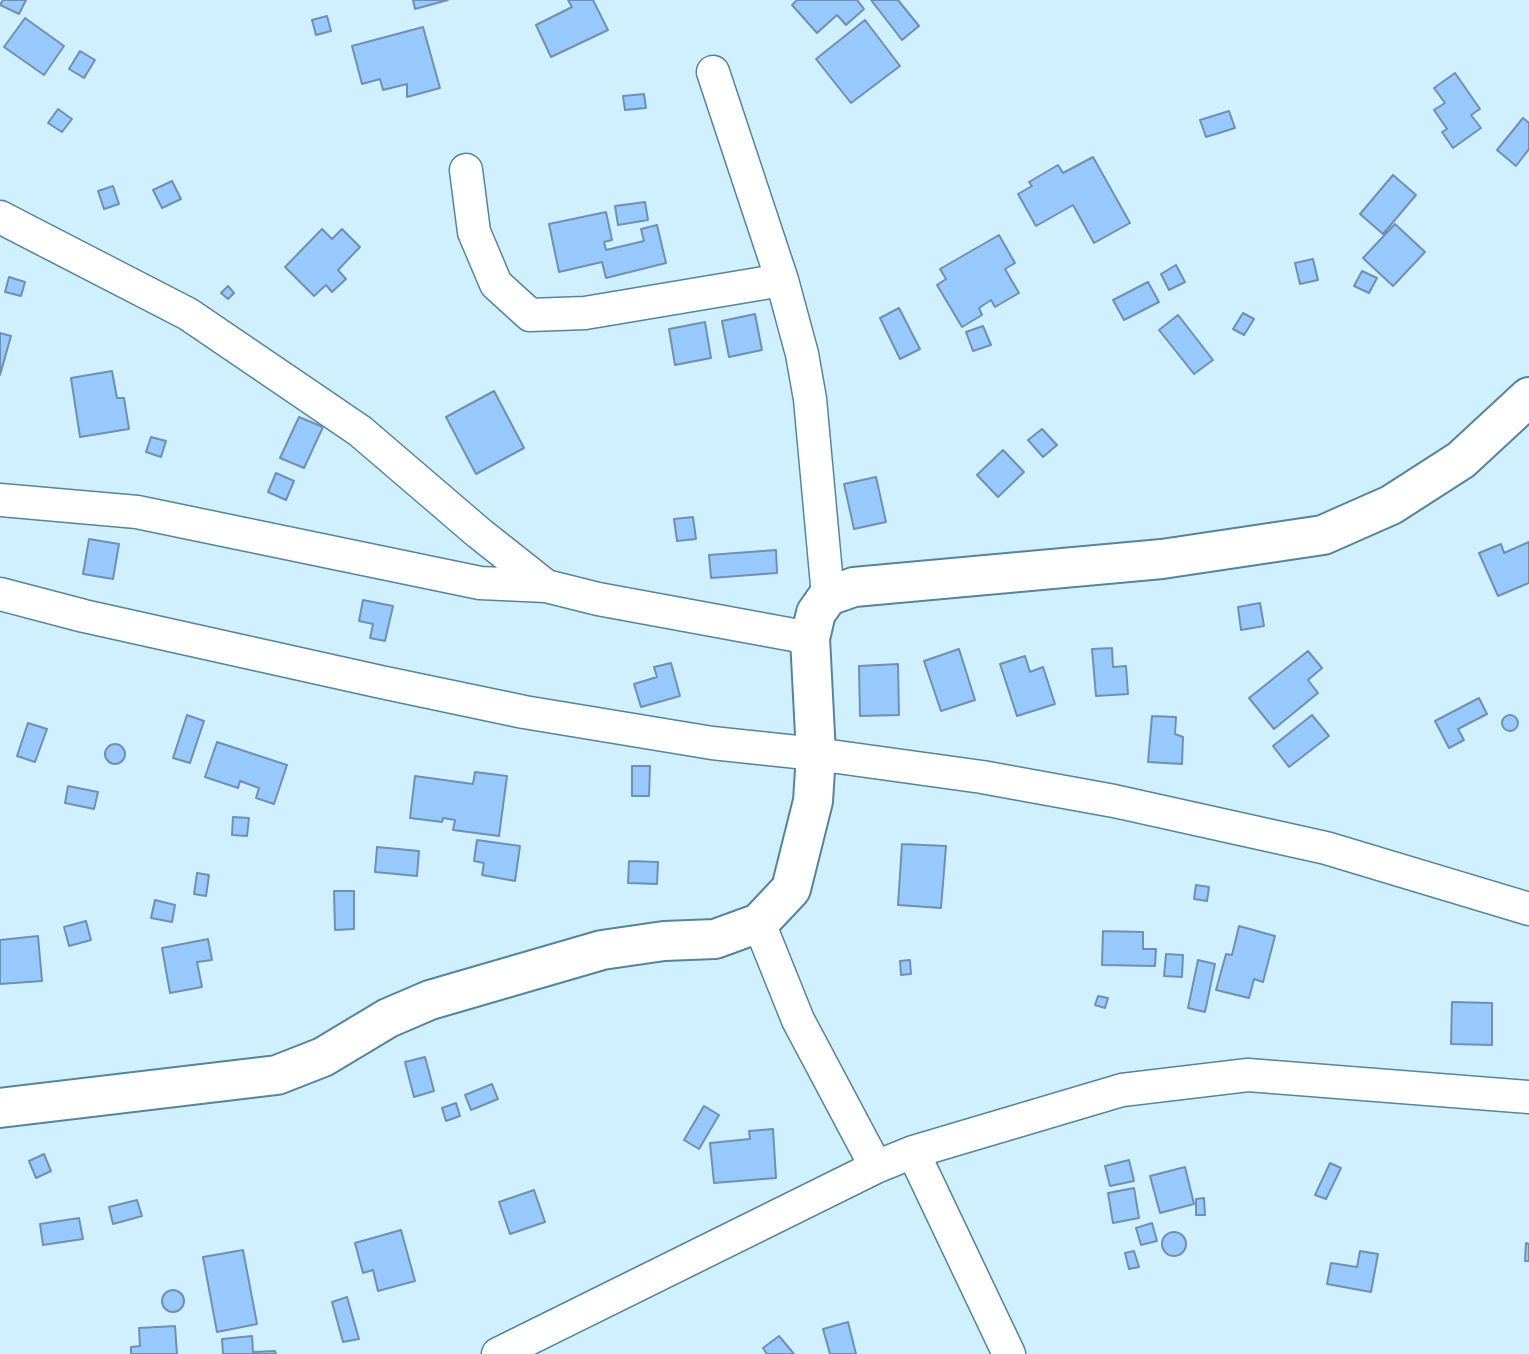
<!DOCTYPE html>
<style>
body{margin:0}
canvas{display:block;background:#d1f0ff}
</style>
<canvas width="1529" height="1354"></canvas>
<script>
const ctx = document.querySelector('canvas').getContext('2d');
ctx.lineJoin = 'round';
function fillPath(path, color) {
  ctx.fillStyle = color;
  ctx.fill(path, 'evenodd');
}
function poly(rows) {
  const path = new Path2D();
  for (const r of rows) {
    if (r.length === 3) {
      path.moveTo(r[0] + r[2], r[1]);
      path.arc(r[0], r[1], r[2], 0, 2 * Math.PI);
      continue;
    }
    path.moveTo(r[0], r[1]);
    for (let i = 2; i < r.length; i += 2) path.lineTo(r[i], r[i + 1]);
  }
  return path;
}
function strokePath(path, color, width, dash) {
  ctx.strokeStyle = color;
  ctx.lineWidth = width;
  ctx.lineCap = dash ? 'butt' : 'round';
  ctx.setLineDash(dash || []);
  ctx.stroke(path);
}
const building = poly([
 [3,0,26,0,19,14,0,5,3,0],
 [413,0,448,0,415,9,413,0],
 [568,0,593,0,608,30,551,57,536,25,572,7,568,0],
 [797,0,857,0,864,9,846,25,837,15,817,33,792,5,797,0],
 [871,0,898,0,919,26,902,40,871,0],
 [327,16,331,31,316,35,312,20,327,16],
 [25,18,64,46,44,75,4,47,25,18],
 [865,20,900,66,851,103,816,59,865,20],
 [423,27,440,88,407,97,407,84,383,90,380,79,362,84,352,46,423,27],
 [80,51,95,60,84,78,69,69,80,51],
 [1455,73,1480,109,1471,115,1481,128,1453,148,1442,132,1447,129,1434,110,1445,103,1434,88,1455,73],
 [644,94,646,108,625,110,623,96,644,94],
 [58,109,72,119,62,132,48,123,58,109],
 [1229,111,1235,128,1206,137,1200,120,1229,111],
 [1523,118,1529,123,1529,149,1516,166,1497,150,1523,118],
 [1093,157,1130,223,1094,243,1073,205,1036,226,1018,194,1032,186,1029,182,1058,165,1063,173,1093,157],
 [1393,175,1416,195,1383,234,1360,214,1393,175],
 [172,181,181,199,162,208,153,190,172,181],
 [113,186,119,204,104,209,98,191,113,186],
 [645,202,648,220,618,225,615,206,645,202],
 [606,212,612,240,604,242,606,250,644,241,641,229,657,225,666,263,606,278,602,262,559,272,549,224,606,212],
 [1395,224,1425,252,1393,286,1363,258,1395,224],
 [322,229,332,239,342,229,360,247,338,270,346,279,332,292,326,285,314,296,285,267,322,229],
 [999,235,1015,263,1005,269,1019,293,995,307,991,300,979,308,982,315,962,327,937,285,946,279,940,269,999,235],
 [1313,259,1318,280,1300,284,1295,263,1313,259],
 [1176,265,1185,282,1169,290,1161,274,1176,265],
 [1362,271,1377,278,1369,293,1354,286,1362,271],
 [9,277,25,282,21,296,5,292,9,277],
 [1148,282,1159,302,1124,320,1113,300,1148,282],
 [228,286,234,293,228,299,221,293,228,286],
 [899,308,920,349,900,359,880,318,899,308],
 [1243,313,1254,319,1244,335,1233,329,1243,313],
 [755,314,762,350,729,357,722,321,755,314],
 [1178,315,1213,360,1194,374,1159,330,1178,315],
 [705,322,711,358,675,365,669,329,705,322],
 [983,326,991,345,973,351,966,332,983,326],
 [0,333,11,336,0,375,0,333],
 [112,371,117,398,124,398,129,429,80,437,71,378,112,371],
 [494,391,524,448,476,474,446,417,494,391],
 [299,417,323,427,304,468,280,458,299,417],
 [1042,429,1057,445,1043,457,1028,440,1042,429],
 [151,437,166,441,161,457,146,452,151,437],
 [1003,450,1024,472,998,497,977,475,1003,450],
 [276,473,294,481,286,500,268,492,276,473],
 [876,477,886,522,854,529,844,484,876,477],
 [693,517,696,539,677,541,674,519,693,517],
 [89,539,119,544,113,579,83,574,89,539],
 [1529,542,1529,583,1498,596,1479,553,1501,544,1504,553,1529,542],
 [776,550,777,573,711,578,709,555,776,550],
 [363,600,393,606,385,641,370,638,373,624,359,621,363,600],
 [1260,603,1264,626,1241,630,1238,607,1260,603],
 [1112,648,1113,667,1126,666,1128,694,1096,696,1092,649,1112,648],
 [959,649,975,700,941,711,924,661,959,649],
 [1308,651,1322,668,1308,680,1318,693,1274,729,1249,698,1308,651],
 [1025,656,1030,672,1043,667,1055,704,1017,716,1000,664,1025,656],
 [671,663,680,696,641,707,634,684,657,677,654,667,671,663],
 [898,664,899,715,860,716,859,666,898,664],
 [1479,698,1487,714,1458,729,1464,740,1449,748,1435,721,1479,698],
 [1510,723,8],
 [187,715,204,721,190,763,173,758,187,715],
 [1312,715,1329,736,1289,767,1273,746,1312,715],
 [1152,716,1176,717,1175,734,1183,737,1182,764,1148,762,1152,716],
 [28,723,47,729,35,762,17,756,28,723],
 [217,742,287,765,274,804,256,798,259,788,240,781,238,788,205,777,217,742],
 [115,754,10],
 [632,766,650,766,649,796,632,796,632,766],
 [475,772,507,776,499,836,453,830,455,820,443,818,442,822,410,818,415,776,473,784,475,772],
 [68,786,98,792,94,809,65,803,68,786],
 [233,817,249,818,247,836,232,835,233,817],
 [477,840,520,846,515,881,482,875,484,863,474,861,477,840],
 [902,844,946,846,941,908,898,905,902,844],
 [377,847,419,851,417,876,375,872,377,847],
 [629,861,658,862,657,884,628,883,629,861],
 [197,873,209,875,206,896,194,894,197,873],
 [1196,885,1209,887,1207,901,1194,899,1196,885],
 [334,891,354,891,354,929,335,930,334,891],
 [155,900,175,905,172,922,151,918,155,900],
 [86,921,91,940,69,946,64,927,86,921],
 [1239,926,1275,936,1263,982,1254,979,1249,998,1216,990,1226,954,1232,955,1239,926],
 [1103,931,1143,932,1143,949,1156,949,1155,966,1102,965,1103,931],
 [38,936,42,981,0,984,0,940,38,936],
 [208,939,212,960,197,962,202,987,170,993,162,948,208,939],
 [1166,954,1183,955,1182,977,1164,976,1166,954],
 [910,960,911,974,901,975,900,961,910,960],
 [1198,960,1215,964,1205,1012,1188,1008,1198,960],
 [1098,996,1108,998,1105,1008,1095,1005,1098,996],
 [1452,1002,1492,1003,1492,1045,1451,1044,1452,1002],
 [425,1057,434,1091,414,1097,405,1062,425,1057],
 [492,1084,498,1099,471,1110,465,1095,492,1084],
 [456,1103,460,1116,446,1121,442,1108,456,1103],
 [704,1106,719,1115,699,1149,684,1140,704,1106],
 [773,1129,776,1178,714,1183,710,1143,750,1139,749,1131,773,1129],
 [44,1154,51,1171,36,1178,29,1161,44,1154],
 [1129,1160,1134,1181,1110,1186,1105,1166,1129,1160],
 [1330,1163,1341,1168,1326,1199,1315,1195,1330,1163],
 [1185,1167,1194,1204,1160,1213,1150,1176,1185,1167],
 [1134,1188,1139,1218,1113,1223,1108,1193,1134,1188],
 [534,1190,545,1222,510,1234,499,1202,534,1190],
 [1204,1198,1205,1215,1196,1215,1196,1199,1204,1198],
 [137,1200,142,1216,113,1224,109,1207,137,1200],
 [79,1218,83,1239,43,1245,40,1224,79,1218],
 [1152,1223,1157,1241,1141,1245,1136,1228,1152,1223],
 [401,1230,415,1281,378,1291,373,1270,363,1273,355,1243,401,1230],
 [1174,1244,12],
 [1526,1243,1529,1244,1529,1261,1525,1261,1526,1243],
 [243,1250,257,1324,217,1332,203,1257,243,1250],
 [1134,1251,1139,1267,1129,1269,1125,1253,1134,1251],
 [1360,1251,1378,1254,1371,1292,1327,1284,1331,1263,1357,1267,1360,1251],
 [173,1301,11],
 [347,1297,359,1339,343,1342,332,1302,347,1297],
 [848,1322,856,1354,830,1354,823,1329,848,1322],
 [175,1326,177,1354,131,1354,131,1347,140,1346,139,1328,175,1326],
 [252,1336,253,1352,275,1351,276,1354,223,1354,222,1339,252,1336],
 [779,1336,794,1354,767,1354,763,1348,779,1336]
]);
fillPath(building, '#97c9fc');
strokePath(building, '#6f90b2', 2);
const minor = poly([
 [713,72,782,280,802,354,810,399,828,596],
 [466,170,474,232,496,284,530,315,585,313,782,280],
 [0,217,188,314,360,431,479,533,546,586,598,599,810,638],
 [0,500,137,512,480,583,546,586],
 [0,594,84,616,381,682,524,712,712,743,816,754,982,777,1114,801,1326,848,1529,909],
 [913,1152,1009,1354],
 [876,1167,913,1152,1122,1090,1248,1075,1529,1097],
 [498,1354,876,1167,798,1020,759,923]
]);
const tertiary = poly([
 [0,1108,277,1075,323,1057,388,1018,430,1000,602,950,664,941,715,939,759,923,791,889,813,801,816,754,810,638,816,613,828,596,854,587,1162,559,1323,535,1391,505,1461,460,1529,397]
]);
strokePath(minor, '#55859c', 35);
strokePath(tertiary, '#55859c', 42);
strokePath(minor, '#fff', 32);
strokePath(tertiary, '#fff', 38);
</script>
